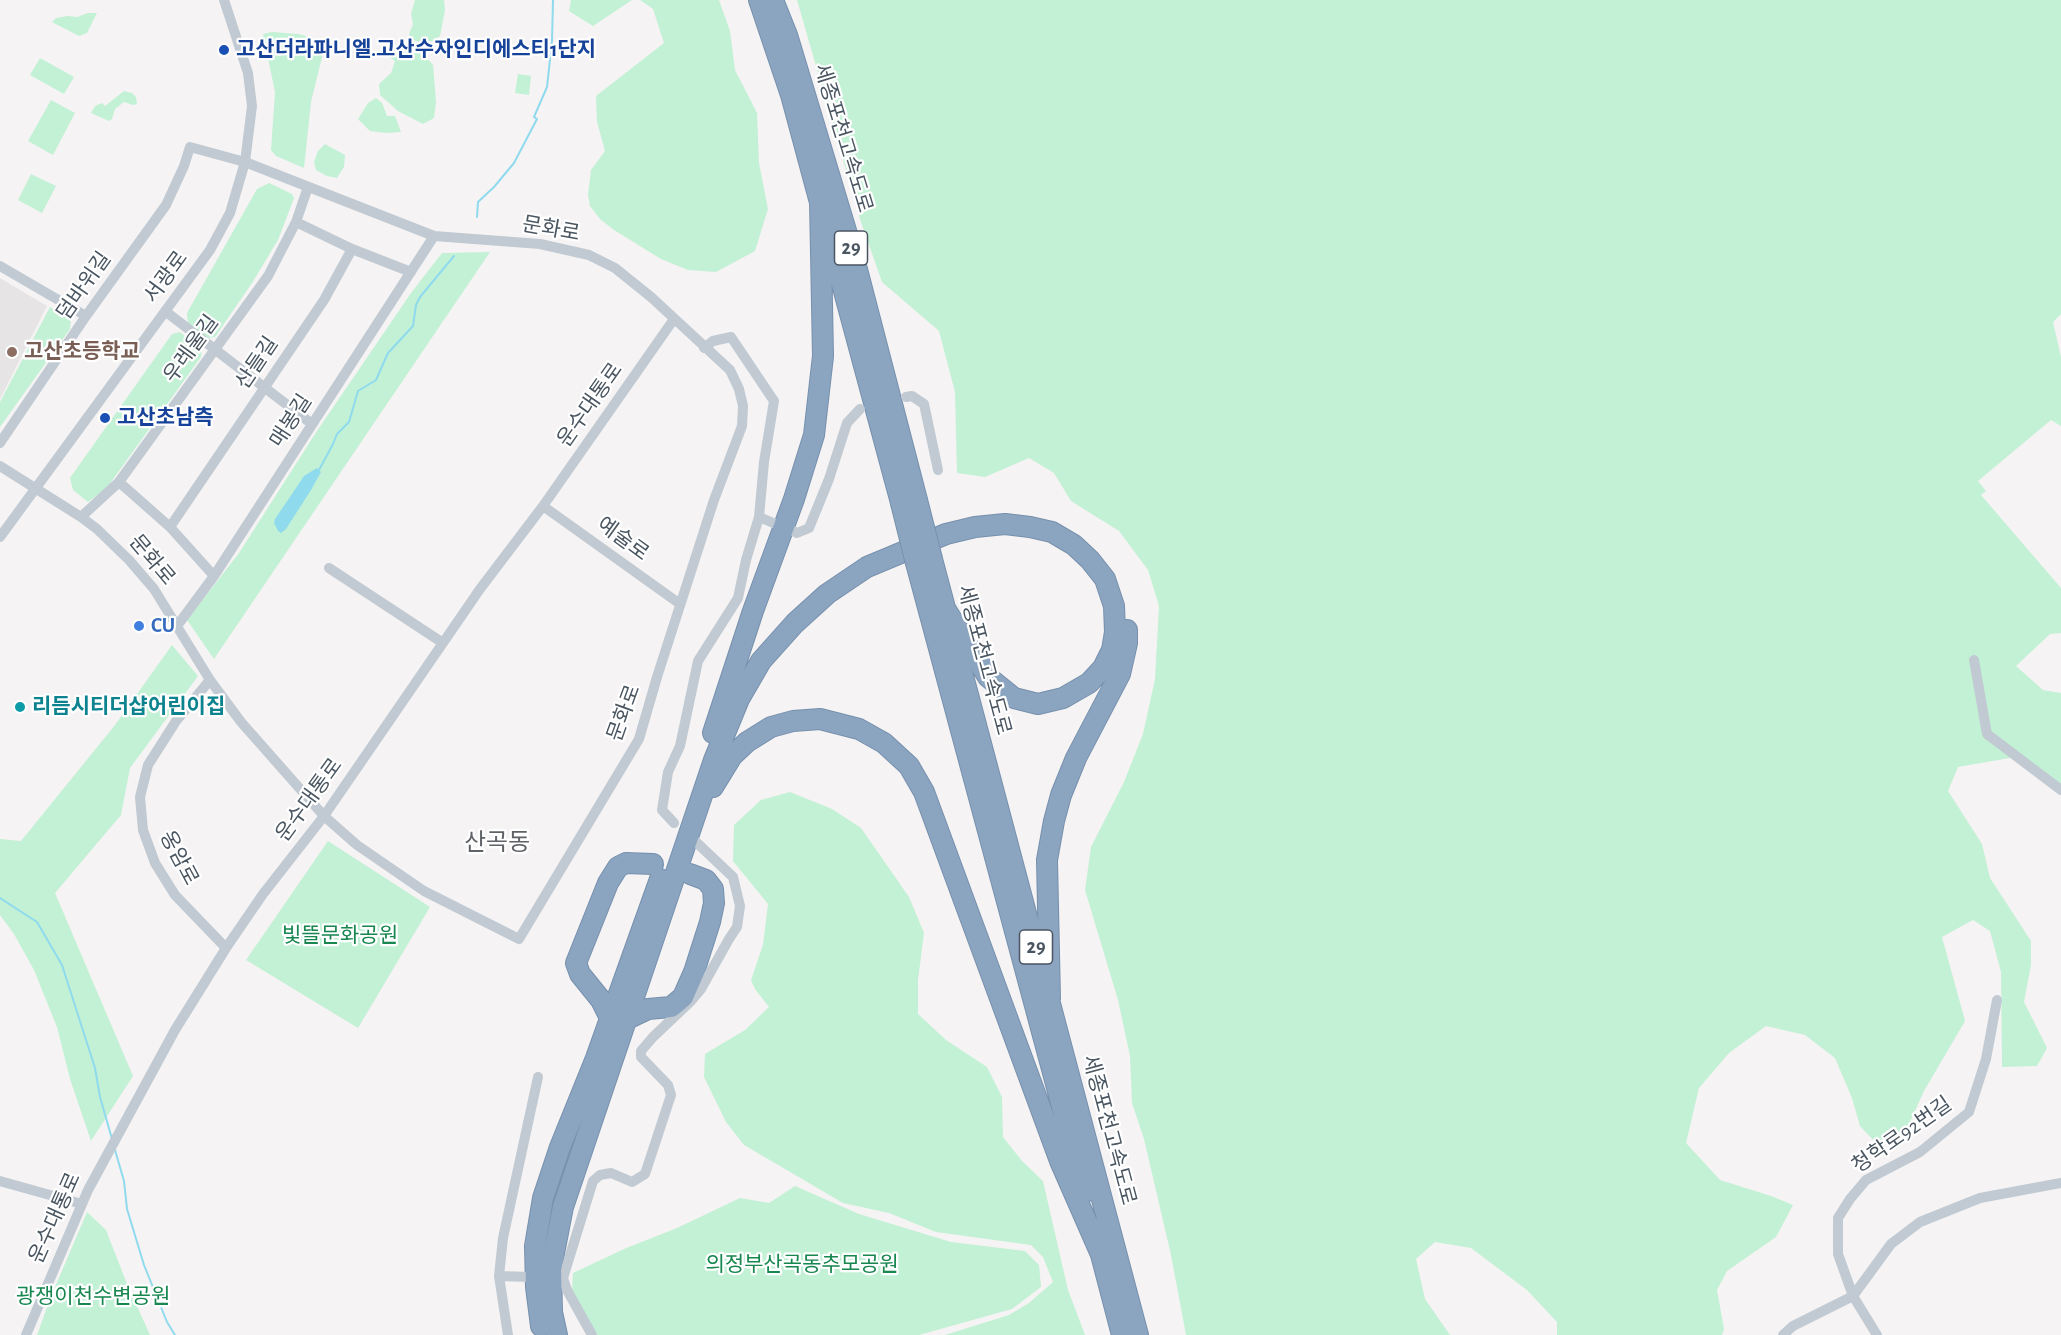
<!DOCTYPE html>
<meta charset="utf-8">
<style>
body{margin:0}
canvas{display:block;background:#f5f3f3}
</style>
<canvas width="2061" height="1335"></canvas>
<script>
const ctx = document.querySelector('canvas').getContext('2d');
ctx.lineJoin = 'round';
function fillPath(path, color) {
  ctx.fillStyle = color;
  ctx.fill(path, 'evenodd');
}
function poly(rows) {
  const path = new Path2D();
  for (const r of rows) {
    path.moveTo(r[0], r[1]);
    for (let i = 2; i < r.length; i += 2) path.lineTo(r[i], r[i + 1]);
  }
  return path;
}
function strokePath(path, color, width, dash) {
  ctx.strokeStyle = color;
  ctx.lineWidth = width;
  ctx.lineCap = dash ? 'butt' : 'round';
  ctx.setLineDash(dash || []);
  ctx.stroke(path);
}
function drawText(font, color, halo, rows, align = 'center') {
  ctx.font = font + ' "Alegreya Sans","Noto Sans KR",sans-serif';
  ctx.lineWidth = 4.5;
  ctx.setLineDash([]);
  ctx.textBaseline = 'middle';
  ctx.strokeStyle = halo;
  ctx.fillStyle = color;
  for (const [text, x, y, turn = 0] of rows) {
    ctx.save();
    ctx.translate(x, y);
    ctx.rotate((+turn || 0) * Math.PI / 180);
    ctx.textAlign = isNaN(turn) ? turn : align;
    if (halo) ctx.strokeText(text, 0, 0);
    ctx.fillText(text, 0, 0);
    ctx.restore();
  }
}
fillPath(poly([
 [0,278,47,306,0,399]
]), '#e6e4e5');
fillPath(poly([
 [415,0,444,0,445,10,440,36,433,41,421,42,412,40,409,34,413,24,411,14],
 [571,0,632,0,593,26,569,11],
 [640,0,719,0,730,31,735,70,757,113,759,163,768,209,755,251,716,272,688,270,661,259,614,230,600,219,590,206,588,195,591,170,605,151,597,122,596,96,664,43,653,9],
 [797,0,2061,0,2061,314,2053,322,2061,357,2061,426,2051,420,1978,481,1986,491,1981,495,2061,588,2061,633,2050,634,2016,666,2043,690,2061,693,2061,785,2021,756,1958,767,1948,791,1982,844,1990,878,2031,941,2031,965,2024,1002,2047,1048,2037,1066,2002,1067,2001,972,1990,931,1973,920,1942,937,1965,1021,1924,1091,1905,1133,1878,1145,1860,1126,1852,1098,1835,1058,1805,1035,1766,1026,1729,1053,1699,1088,1686,1143,1720,1180,1771,1196,1793,1205,1776,1237,1727,1271,1717,1290,1724,1329,1722,1335,1557,1335,1557,1322,1527,1290,1471,1248,1435,1242,1416,1259,1425,1299,1450,1335,1186,1335,1171,1255,1144,1139,1132,1103,1130,1056,1118,1000,1085,890,1091,847,1124,782,1143,734,1155,679,1159,606,1148,570,1119,531,1071,501,1054,473,1029,458,985,477,957,473,955,392,939,331,882,282,861,222],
 [88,13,97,13,87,33,79,36,52,22,56,18,68,16,77,17],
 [272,32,298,34,326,41,311,102,304,168,276,156,271,150,275,92,263,34],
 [394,51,421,52,433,65,436,102,434,118,423,124,398,111,380,95,379,84,391,73,395,61,389,57],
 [40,58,74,77,64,94,30,75],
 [518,74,531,76,529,95,515,93],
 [124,91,132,93,136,97,137,104,133,105,124,102,115,109,112,119,109,121,91,113,95,106,102,103,105,106],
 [376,98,382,103,387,116,395,116,401,132,386,133,370,131,358,119,368,103],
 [51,100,75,113,53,155,28,141],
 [325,144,345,155,344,167,337,178,327,176,316,170,314,162,318,151],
 [31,174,56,186,42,213,18,200],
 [269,183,292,194,294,198,278,240,252,283,215,337,208,338,188,324,187,313,257,189],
 [490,252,214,659,187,620,239,553,317,431,411,293,442,253],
 [50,307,71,320,70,329,0,427,0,402],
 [180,332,202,349,201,357,106,489,88,502,73,490,70,478,172,334],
 [172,645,198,676,130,768,121,815,55,893,133,1076,91,1141,70,1079,57,1027,34,970,14,934,0,915,0,839,21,841,115,725],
 [790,792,832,809,861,828,909,897,924,933,918,980,918,1014,946,1040,987,1067,1002,1097,1003,1137,1022,1161,1043,1181,1068,1290,1085,1335,945,1335,1009,1315,1029,1303,1053,1282,1043,1257,1031,1245,936,1232,889,1213,843,1203,744,1145,726,1122,704,1077,705,1054,745,1030,769,1007,755,989,751,980,763,945,768,904,733,861,734,825,761,800],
 [328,841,430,907,358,1028,246,960],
 [795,1186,859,1214,951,1242,1025,1251,1039,1265,1041,1287,1012,1309,919,1335,597,1335,572,1292,573,1273,624,1249,677,1228,740,1198,769,1203],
 [87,1212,106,1230,127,1284,150,1335,37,1335,50,1299]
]), '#c3f1d5');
fillPath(poly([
 [317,468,321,472,311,490,286,529,281,533,278,531,274,523,275,519,304,476]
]), '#90daee');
strokePath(poly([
 [477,217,478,202,494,187,514,163,537,119,534,117,547,87,552,41,553,0],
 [319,470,333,444,337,434,349,422,358,391,376,380,388,353,413,326,416,305,420,297,454,256],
 [0,898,37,922,62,965,95,1068,100,1097,112,1139],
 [115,1150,124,1181,127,1209,144,1265,167,1322,175,1335]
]), '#90daee', 2);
const highway = poly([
 [759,0,791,95,901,503],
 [773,0,787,35,853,254,917,500],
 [932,559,1138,1335],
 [916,563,1085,1192],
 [713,733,753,611,794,499,814,435,823,356,820,201],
 [713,787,732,756,747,742,771,727,793,721,820,719,859,729,884,743,909,766,924,792,1060,1161,1103,1259],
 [1050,999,1047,860,1054,821,1061,795,1076,758,1120,674,1127,643,1127,630],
 [610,1018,601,1000,580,974,576,963,608,883,618,867,626,863,653,864],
 [627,1019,648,1009,671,1007,683,997,694,972,710,922,714,903,713,889,706,880,690,874],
 [1099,1247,1122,1335],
 [541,1326,536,1287,535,1246,543,1198,560,1147,596,1058,660,879],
 [557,1335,552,1312,551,1269,563,1207,714,760,739,699,761,661,795,623,827,594,867,567,946,534,975,527,1005,524,1030,527,1052,532,1074,545,1090,560,1105,579,1114,606,1115,632,1112,650,1103,668,1089,683,1063,698,1038,704,1014,698,988,677,946,610]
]);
strokePath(highway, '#7690ad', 22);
strokePath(poly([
 [296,222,352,249,411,272],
 [0,266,86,316],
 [165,311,312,424],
 [704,348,713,341,731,337,774,401,764,462,759,517,778,525],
 [906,397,912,396,924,404,938,470],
 [0,443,86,316,166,205,184,166,190,147,245,162,434,236,540,244,589,255,615,268,651,297,730,370,739,389,743,406,742,426,714,500,657,677,639,739,519,939,424,891,357,845,324,816,241,722,210,680,154,589,129,560,97,529,81,517,0,466],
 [119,482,170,527,214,576],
 [543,506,680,604],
 [81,517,119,482,268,276,296,222,308,187],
 [170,527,324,300,352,249],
 [789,529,797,533,809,528,829,479,847,423,860,409],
 [0,537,210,250,230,213,245,162,252,106,248,73,224,0],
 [329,568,443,643],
 [177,626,214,576,434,236],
 [1974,660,1987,734,2061,790],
 [210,680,176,721,148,765,140,797,143,830,155,863,175,895,226,948],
 [674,823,662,810,668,772,680,746,698,661,738,598,746,560,759,517],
 [0,1181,82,1204],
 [499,1276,530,1277],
 [26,1335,88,1190,175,1030,226,948,263,894,324,816,480,589,543,506,674,319],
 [508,1335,499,1276,503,1238,538,1077],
 [592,1335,567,1290,563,1278,593,1181,600,1175,611,1173,632,1182,645,1174,671,1095,668,1085,641,1057,641,1051,653,1037,691,1001,701,989,729,939,737,927,740,906,733,877,696,842],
 [1783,1335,1793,1326,1853,1296,1891,1244,1920,1222,1980,1198,2061,1183],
 [1877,1335,1853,1296,1838,1254,1838,1218,1850,1199,1866,1180,1920,1152,1969,1112,1986,1059,1997,1000]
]), '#c1cad2', 10);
strokePath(highway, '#8ba5c1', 20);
const highwayBridge = poly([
 [917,500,932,559],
 [901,503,916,563]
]);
strokePath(highwayBridge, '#7690ad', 22, []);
strokePath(highwayBridge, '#8ba5c1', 20);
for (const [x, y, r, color] of [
 [224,50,6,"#1a4fb4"],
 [12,352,6,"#8d6e63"],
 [105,418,6,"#1a4fb4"],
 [139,626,6,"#3f7fe0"],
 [20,707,6,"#0f9aa8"]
]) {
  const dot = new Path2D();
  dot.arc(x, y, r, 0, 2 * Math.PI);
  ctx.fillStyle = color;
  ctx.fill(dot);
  strokePath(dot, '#fff', 2);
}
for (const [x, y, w] of [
 [851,248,33],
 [1036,947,33]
]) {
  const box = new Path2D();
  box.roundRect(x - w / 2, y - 17, w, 34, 4.5);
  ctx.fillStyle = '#fff';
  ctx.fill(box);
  strokePath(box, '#4a5661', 1.5);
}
drawText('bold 20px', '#4a5661', null, [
 ["29",851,248],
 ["29",1036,947]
]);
drawText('bold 21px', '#164399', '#fff', [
 ["고산더라파니엘.고산수자인디에스티1단지",236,50],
 ["고산초남측",117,418]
], 'left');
drawText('21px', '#4a5661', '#fff', [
 ["세종포천고속도로",843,138,73],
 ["문화로",551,229,10],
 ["서광로",166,277,-54],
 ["덤바위길",84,286,-55],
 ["우레울길",191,349,-54],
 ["산들길",257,363,-56],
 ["운수대통로",590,405,-55],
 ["매봉길",291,421,-57],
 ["예술로",623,539,36],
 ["문화로",152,560,50],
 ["세종포천고속도로",984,660,75],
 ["문화로",624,713,-70],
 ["운수대통로",309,800,-54],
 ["옹암로",179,858,62],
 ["세종포천고속도로",1109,1130,75],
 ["청학로92번길",1902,1135,-35],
 ["운수대통로",55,1218,-66]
]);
drawText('bold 21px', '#785e54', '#fff', [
 ["고산초등학교",24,352]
], 'left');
drawText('bold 21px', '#366cbe', '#fff', [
 ["CU",151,626]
], 'left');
drawText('bold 21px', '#0d838f', '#fff', [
 ["리듬시티더샵어린이집",32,707]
], 'left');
drawText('21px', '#17864f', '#fff', [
 ["빛뜰문화공원",340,936],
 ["의정부산곡동추모공원",802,1265],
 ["광쟁이천수변공원",93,1297]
]);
drawText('24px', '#5f6368', '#fff', [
 ["산곡동",497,843]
]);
</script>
